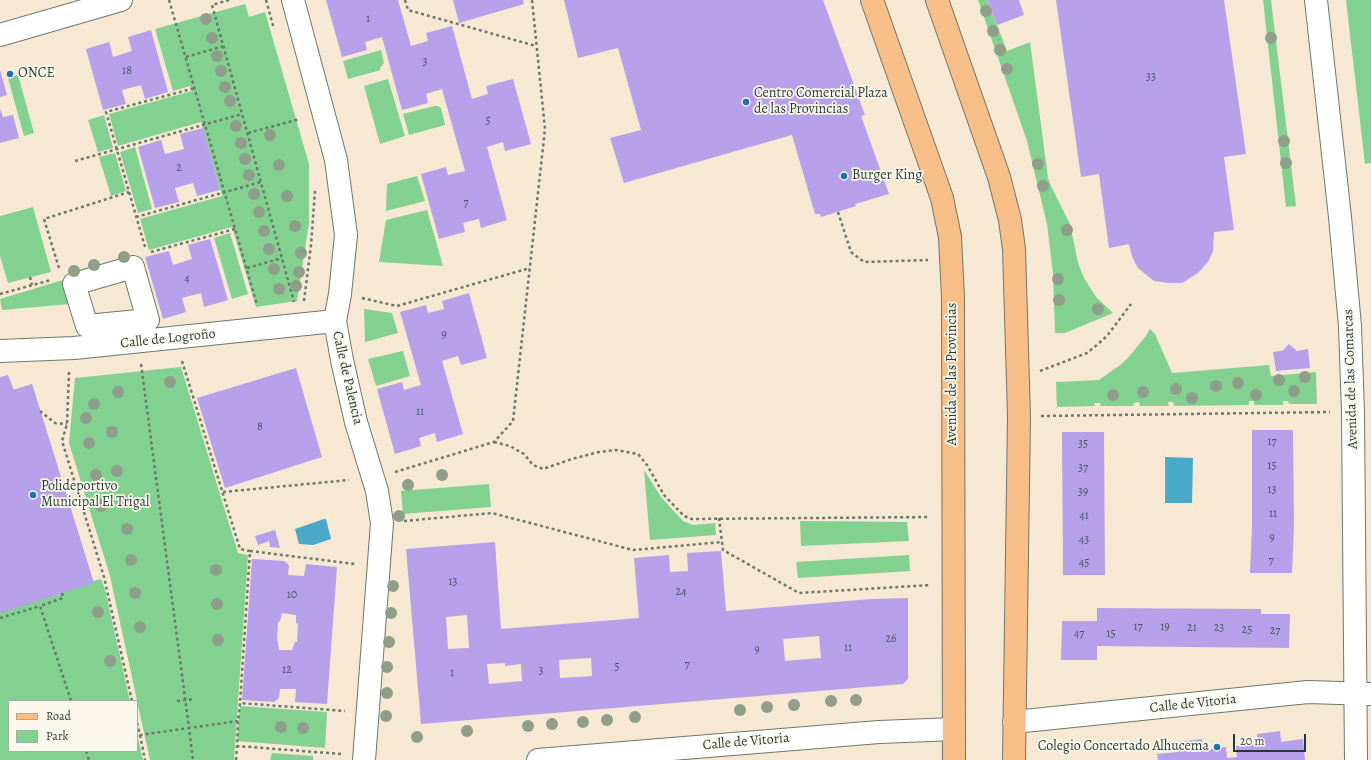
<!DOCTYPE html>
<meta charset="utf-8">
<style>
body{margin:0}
#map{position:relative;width:1371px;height:760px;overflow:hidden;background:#f6e8d2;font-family:Alegreya,serif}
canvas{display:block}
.legend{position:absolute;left:8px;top:700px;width:130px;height:52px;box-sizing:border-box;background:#fbf7ec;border:1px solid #a3ada2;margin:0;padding:5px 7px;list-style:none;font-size:12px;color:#1f3d34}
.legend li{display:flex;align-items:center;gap:8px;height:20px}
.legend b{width:20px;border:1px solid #a3ada2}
.scale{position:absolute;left:1233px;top:734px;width:73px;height:18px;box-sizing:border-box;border:2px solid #1f3d34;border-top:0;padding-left:5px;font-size:12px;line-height:14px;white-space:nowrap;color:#1f3d34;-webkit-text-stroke:3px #fbf7ec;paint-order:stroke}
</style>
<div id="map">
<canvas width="1371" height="760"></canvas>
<ul class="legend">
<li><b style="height:5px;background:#f7be87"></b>Road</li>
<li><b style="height:11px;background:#82d190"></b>Park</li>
</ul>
<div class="scale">20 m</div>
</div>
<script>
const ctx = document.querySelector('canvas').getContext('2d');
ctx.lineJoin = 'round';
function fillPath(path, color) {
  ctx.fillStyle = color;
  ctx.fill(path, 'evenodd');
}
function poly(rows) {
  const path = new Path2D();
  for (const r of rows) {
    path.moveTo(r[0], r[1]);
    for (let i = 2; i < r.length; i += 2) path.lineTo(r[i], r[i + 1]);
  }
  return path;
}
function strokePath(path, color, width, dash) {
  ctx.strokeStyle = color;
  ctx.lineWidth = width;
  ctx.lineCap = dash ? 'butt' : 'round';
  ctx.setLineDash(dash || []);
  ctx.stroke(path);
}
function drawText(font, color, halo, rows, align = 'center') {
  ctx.font = font + ' Alegreya,serif';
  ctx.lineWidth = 3.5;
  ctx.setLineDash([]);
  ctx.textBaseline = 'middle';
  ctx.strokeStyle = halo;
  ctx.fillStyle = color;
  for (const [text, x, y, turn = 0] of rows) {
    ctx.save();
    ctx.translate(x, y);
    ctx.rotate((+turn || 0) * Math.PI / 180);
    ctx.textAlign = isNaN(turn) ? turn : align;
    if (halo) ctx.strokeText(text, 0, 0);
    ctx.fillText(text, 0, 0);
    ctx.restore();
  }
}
fillPath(poly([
 [978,0,987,0,1007,51,1030,42,1048,178,1051,186,1070,224,1078,263,1084,278,1096,297,1113,313,1065,333,1055,333,1053,273,1047,224,1027,141],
 [1263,0,1271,0,1296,206,1286,207],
 [1346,0,1371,0,1371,163,1365,164],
 [245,4,249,17,265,12,309,164,309,223,297,301,256,307,232,227,149,250,140,219,222,196,201,122,118,146,109,114,192,91,190,86,173,91,155,29],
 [381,50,384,63,380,68,381,70,348,79,343,61],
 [18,75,34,133,24,136,8,78],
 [388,79,405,136,380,144,364,86],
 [434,106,438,106,441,108,445,125,409,135,403,114],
 [104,115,113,148,98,152,88,120],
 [135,147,152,209,138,213,120,152],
 [115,153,126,191,111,196,99,157],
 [417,176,425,201,386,211,387,184],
 [33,207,51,272,8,283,0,256,0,216],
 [427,210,443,266,379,262,386,220],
 [230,233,248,294,232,299,214,238],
 [63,280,70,304,2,310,0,299],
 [364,309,392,313,398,333,365,342],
 [1150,329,1155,334,1172,373,1269,365,1271,376,1316,372,1317,404,1289,404,1288,401,1283,401,1283,405,1254,405,1254,401,1249,401,1249,405,1174,406,1173,402,1168,402,1169,406,1140,406,1139,402,1133,403,1134,406,1101,406,1100,403,1094,403,1095,406,1057,407,1056,382,1099,380,1120,365,1128,358,1145,337],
 [403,351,410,376,376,386,368,359],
 [181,367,238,553,248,555,234,760,150,760,110,576,69,443,75,378],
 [32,384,93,581,101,579,105,589,130,701,9,701,9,751,137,751,137,734,143,760,0,760,0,394],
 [644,470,661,497,683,521,693,525,715,523,716,535,650,540],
 [489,484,491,507,403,514,401,491],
 [800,521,907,522,909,541,801,546],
 [909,555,910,571,798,578,796,562],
 [240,706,327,712,325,748,237,741],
 [272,753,313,756,313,760,270,760]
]), '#82d190');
fillPath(poly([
 [1165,457,1193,458,1192,503,1165,503],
 [324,519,326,519,331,539,313,545,299,544,295,529]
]), '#4aa8c9');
fillPath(poly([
 [326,0,398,0,411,46,428,41,426,33,452,26,472,99,488,94,486,86,513,79,531,144,505,151,503,142,487,147,507,220,481,228,479,219,463,223,465,232,439,239,421,174,446,167,448,175,465,171,442,89,426,94,428,103,402,110,382,37,365,42,367,50,342,57],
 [453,0,523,0,524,4,459,23],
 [564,0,823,0,865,115,861,116,889,194,855,204,856,206,821,217,820,214,815,214,792,135,624,183,610,138,641,130,618,48,578,58],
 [987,0,1019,0,1024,15,997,25],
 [1056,0,1224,0,1246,154,1224,157,1234,230,1214,232,1213,251,1208,262,1198,273,1182,283,1168,283,1154,281,1150,278,1138,268,1135,263,1132,256,1129,244,1109,248,1099,174,1081,177],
 [151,30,168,92,145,99,141,85,122,90,126,104,103,110,86,49,109,42,113,57,132,51,128,37],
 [0,70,7,95,0,97],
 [11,70,13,76,8,77,6,71],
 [0,109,3,117,13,115,19,138,0,143],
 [203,128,220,190,197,196,193,183,175,188,179,202,155,208,138,147,161,140,165,154,184,149,180,134],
 [210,239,228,300,204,307,201,293,182,298,186,312,163,319,145,257,169,251,173,265,192,259,188,245],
 [469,293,487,358,461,365,458,356,442,361,463,434,437,442,435,433,419,438,421,446,395,454,377,389,402,382,404,390,421,385,400,312,426,305,428,313,444,309,442,301],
 [1289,344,1297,351,1308,349,1310,368,1276,371,1273,352,1282,351],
 [296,368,322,457,225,488,197,398],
 [8,375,14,390,32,384,94,583,0,613,0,377],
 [1252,430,1293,430,1294,526,1292,573,1250,573,1252,526],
 [1062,432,1104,432,1105,575,1063,575],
 [275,530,280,548,270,547,269,541,258,545,255,536],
 [495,542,501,629,639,618,634,558,669,555,670,572,688,571,687,553,721,551,726,611,872,599,908,598,908,679,903,684,879,686,421,724,406,549],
 [467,615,469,648,448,649,446,617],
 [819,636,821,658,785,661,783,639],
 [591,658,592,676,560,678,559,660],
 [505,663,505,666,521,664,522,681,489,684,487,664],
 [252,559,284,561,289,565,288,575,304,576,306,564,337,567,327,704,295,702,296,689,280,689,279,698,274,702,242,700],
 [282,613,296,615,296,623,298,624,297,642,295,642,292,650,279,650,278,641,277,641,278,621,280,622],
 [1097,608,1261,609,1261,614,1290,614,1289,648,1097,646,1097,660,1061,660,1062,621,1097,621],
 [1280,731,1281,742,1303,739,1305,760,1158,760,1157,754,1178,752,1177,742,1202,739,1203,750,1226,747,1227,758,1237,757,1236,746,1258,744,1257,734]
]), '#b6a0e9');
const minor = poly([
 [293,0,336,160,346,235,340,294,335,321,342,360,356,422,377,491,382,523,364,760],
 [1316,0,1340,217,1350,326,1353,412,1356,760],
 [0,35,121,0],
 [133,267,148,320,87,326,74,284,133,267],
 [0,351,74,348,335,321],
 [1014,722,1308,692,1371,694],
 [538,760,879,732,954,729]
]);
const major = poly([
 [872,0,942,198,950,237,953,297,954,760],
 [937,0,999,177,1010,220,1014,249,1019,417,1014,760]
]);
strokePath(minor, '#6a796b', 24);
strokePath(major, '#6a796b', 24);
strokePath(poly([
 [169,0,257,305],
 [229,0,212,5,294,302],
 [266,0,274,29],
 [405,0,408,10,536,46],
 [186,57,224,46],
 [248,133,300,119],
 [75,161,242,114],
 [838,212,851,252,864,262,928,260],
 [136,217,261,182],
 [145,247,106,112,195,88],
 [151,252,235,229],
 [59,268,44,219,129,192],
 [247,268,282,258],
 [30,277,32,285],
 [0,294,51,280],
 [362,298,397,306,530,268],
 [304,301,311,245,315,191],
 [182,361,240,549,250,551,240,703],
 [141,364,189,728,238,721],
 [1040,371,1087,353,1098,344,1107,336,1131,304],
 [69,372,67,424,62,441,104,577,132,701],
 [40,411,55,423,67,424],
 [1041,416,1330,412],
 [494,442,510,446,524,454,533,465,543,469,572,459,599,452,616,450,638,454,647,465,664,495,684,516,692,519,930,517],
 [395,472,494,442,513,421,545,129,532,0],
 [223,492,349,480],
 [719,518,723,550,799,593,931,585],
 [404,521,492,513,633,550,722,542],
 [250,551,355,564],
 [62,593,63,598,40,606,71,701],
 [0,618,40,606],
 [177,701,195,699],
 [137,723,140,735,189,728,193,760],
 [140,735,145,760],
 [86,751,89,760],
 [341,754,237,746,238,721,240,703,345,711],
 [236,760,237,746]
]), '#6a796b', 2.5, [3, 3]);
strokePath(minor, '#fff', 22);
strokePath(major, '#f7be87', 22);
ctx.fillStyle = '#8e9e88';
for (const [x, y] of [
 [986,11],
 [206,19],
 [993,31],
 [212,38],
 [1271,38],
 [1000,50],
 [217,56],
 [1007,69],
 [221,71],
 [225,87],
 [230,101],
 [236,126],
 [270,135],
 [1284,141],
 [241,143],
 [245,159],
 [1286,163],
 [1038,164],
 [279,165],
 [249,175],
 [1043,186],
 [254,194],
 [287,196],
 [259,212],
 [295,226],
 [1067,230],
 [264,231],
 [269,249],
 [301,253],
 [124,257],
 [94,265],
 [274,269],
 [74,271],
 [299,272],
 [1058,279],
 [296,286],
 [279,289],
 [1059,300],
 [1098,309],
 [1305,377],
 [1279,380],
 [170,382],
 [1238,383],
 [1216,386],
 [1176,389],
 [1294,391],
 [118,392],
 [1143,392],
 [1113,395],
 [1256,395],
 [1192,398],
 [94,404],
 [86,418],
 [112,432],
 [89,443],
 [117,471],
 [96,475],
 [442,475],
 [408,485],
 [122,500],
 [101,506],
 [399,516],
 [127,529],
 [131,560],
 [216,570],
 [393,586],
 [135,593],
 [217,604],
 [98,612],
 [391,613],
 [140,627],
 [218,640],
 [389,642],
 [110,661],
 [387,667],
 [387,693],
 [856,700],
 [831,701],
 [794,705],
 [767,707],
 [740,710],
 [386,716],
 [635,717],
 [607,720],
 [583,722],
 [552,724],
 [528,726],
 [281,727],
 [303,728],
 [467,731],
 [417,737]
]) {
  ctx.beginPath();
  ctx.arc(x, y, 6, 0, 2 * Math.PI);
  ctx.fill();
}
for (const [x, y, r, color] of [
 [10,74,4,"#1f6fb2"],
 [746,102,4,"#1f6fb2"],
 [844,176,4,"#1f6fb2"],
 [33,495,4,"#1f6fb2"],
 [1217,747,4,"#1f6fb2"]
]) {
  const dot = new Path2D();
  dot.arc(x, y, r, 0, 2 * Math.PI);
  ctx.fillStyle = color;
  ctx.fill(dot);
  strokePath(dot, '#fbf7ec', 1.5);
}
drawText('12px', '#455661', null, [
 ["1",368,19],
 ["3",425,62],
 ["18",127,71],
 ["33",1151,77],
 ["5",488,121],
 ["2",179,168],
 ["7",466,203],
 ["4",187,279],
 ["9",444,335],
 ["11",420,412],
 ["8",260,427],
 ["17",1272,442],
 ["35",1083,444],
 ["15",1272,466],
 ["37",1083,468],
 ["13",1272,490],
 ["39",1083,492],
 ["11",1273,514],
 ["41",1084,516],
 ["9",1272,538],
 ["43",1084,540],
 ["7",1271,561],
 ["45",1084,563],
 ["13",453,582],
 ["24",681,592],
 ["10",292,595],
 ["17",1138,627],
 ["19",1165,627],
 ["21",1192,628],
 ["23",1219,628],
 ["25",1247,630],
 ["27",1275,631],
 ["47",1079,634],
 ["15",1111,634],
 ["26",891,639],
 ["11",848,648],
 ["9",757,650],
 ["7",687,665],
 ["5",617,667],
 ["12",287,670],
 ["3",541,671],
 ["1",452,673]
]);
drawText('14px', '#1f3d34', '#fbf7ec', [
 ["ONCE",18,74],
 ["Centro Comercial Plaza",754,94],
 ["de las Provincias",754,110],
 ["Burger King",852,176],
 ["Polideportivo",41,487],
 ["Municipal El Trigal",41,503],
 ["Colegio Concertado Alhucema",1209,747,"right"]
], 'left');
drawText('14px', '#1f3d34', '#fbf7ec', [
 ["Calle de Logroño",168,339,-6],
 ["Avenida de las Provincias",953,374,-90],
 ["Calle de Palencia",347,378,77],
 ["Avenida de las Comarcas",1351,379,-92],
 ["Calle de Vitoria",1193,704,-6],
 ["Calle de Vitoria",746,742,-5]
]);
</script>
